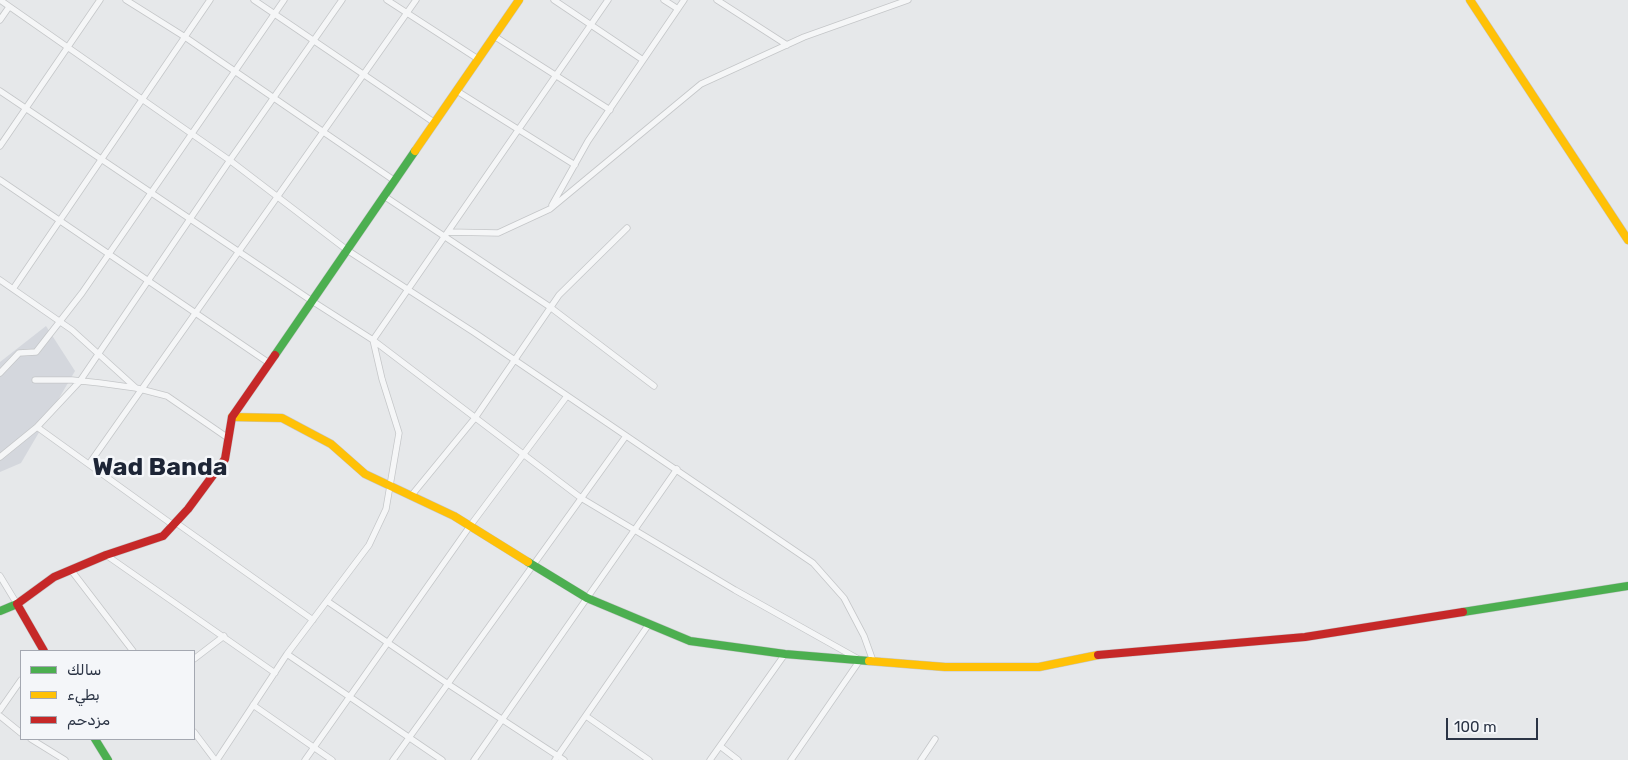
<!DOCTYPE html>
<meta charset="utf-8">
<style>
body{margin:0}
#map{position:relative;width:1628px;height:760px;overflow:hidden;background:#e6e8ea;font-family:Rubik,Cairo,sans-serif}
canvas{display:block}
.legend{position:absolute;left:20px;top:650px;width:175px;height:90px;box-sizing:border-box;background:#f4f6f9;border:1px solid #a4a8b1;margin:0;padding:6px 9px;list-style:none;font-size:15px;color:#2b3445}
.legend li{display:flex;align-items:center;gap:10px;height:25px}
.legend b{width:25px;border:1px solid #a4a8b1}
.scale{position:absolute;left:1446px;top:718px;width:92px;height:22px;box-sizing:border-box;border:2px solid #2b3445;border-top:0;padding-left:6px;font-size:15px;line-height:18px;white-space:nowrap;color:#2b3445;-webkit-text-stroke:4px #f4f6f9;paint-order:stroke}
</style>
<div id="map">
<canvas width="1628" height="760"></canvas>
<ul class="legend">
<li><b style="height:6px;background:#4caf50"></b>سالك</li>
<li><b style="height:6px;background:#ffc107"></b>بطيء</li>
<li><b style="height:6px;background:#c62828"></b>مزدحم</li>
</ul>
<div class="scale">100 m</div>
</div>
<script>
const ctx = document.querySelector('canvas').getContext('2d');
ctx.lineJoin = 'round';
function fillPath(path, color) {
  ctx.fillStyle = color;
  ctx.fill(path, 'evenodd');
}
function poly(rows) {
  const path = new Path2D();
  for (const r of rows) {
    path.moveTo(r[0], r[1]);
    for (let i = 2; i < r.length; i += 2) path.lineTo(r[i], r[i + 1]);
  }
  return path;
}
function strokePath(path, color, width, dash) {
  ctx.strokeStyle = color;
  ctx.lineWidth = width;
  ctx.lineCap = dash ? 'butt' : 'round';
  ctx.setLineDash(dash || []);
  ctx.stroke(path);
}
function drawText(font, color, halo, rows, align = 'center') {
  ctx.font = font + ' Rubik,sans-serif';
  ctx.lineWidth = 5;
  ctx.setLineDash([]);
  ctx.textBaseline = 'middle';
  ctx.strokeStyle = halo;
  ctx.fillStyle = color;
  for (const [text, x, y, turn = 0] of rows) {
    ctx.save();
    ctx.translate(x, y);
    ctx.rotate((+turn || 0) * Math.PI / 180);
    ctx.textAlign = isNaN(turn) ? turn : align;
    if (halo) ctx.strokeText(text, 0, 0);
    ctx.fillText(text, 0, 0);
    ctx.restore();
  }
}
fillPath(poly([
 [46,326,75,371,21,463,0,472,0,362]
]), '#d4d7dd');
const street = poly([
 [0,0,232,162,347,250,475,333,813,563,844,598,864,636,873,661],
 [126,0,185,37,395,181],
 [254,0,435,123],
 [387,0,478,59],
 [554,0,643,60],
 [664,0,678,9],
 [717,0,787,45],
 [0,20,9,7],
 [494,36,610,110],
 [0,91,312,301,373,340,581,498,735,590,860,660,791,760],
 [457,91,575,165],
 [0,146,100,0],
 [0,180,269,363],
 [384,196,550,307,654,386],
 [552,205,588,141,684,0],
 [448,232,498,233,550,209,701,84,804,37,908,0],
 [0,280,72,330,136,388],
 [13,289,210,0],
 [0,373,19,353,36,352,82,293,284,0],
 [35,380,72,380,100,383,136,388,167,396,228,438],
 [37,427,173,525],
 [0,457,37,427,80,381,230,160,342,0],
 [89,464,416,0],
 [411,496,475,418,559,295,627,228],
 [175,522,313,620],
 [106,555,275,673],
 [71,570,133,651],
 [0,576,17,604],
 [327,601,448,684,564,760],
 [287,654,442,760],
 [194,659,224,636],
 [253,705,332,760],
 [0,710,21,680],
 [0,716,21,733],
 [586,716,649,760],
 [194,732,215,760],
 [31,739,65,760],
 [720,746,738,760],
 [217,760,287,654,369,545,386,509,399,433,382,379,373,340,608,0],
 [305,760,470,526,567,396],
 [393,760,626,436],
 [474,760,677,469],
 [555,760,649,624],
 [710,760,785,654],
 [921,760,935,739]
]);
const fast = poly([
 [275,355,415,151],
 [528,562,587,598,690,641,785,654,869,661],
 [0,611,17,604],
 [1463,612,1628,586],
 [95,739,108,760]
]);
const slow = poly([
 [1470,0,1628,240],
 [415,151,519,0],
 [232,417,282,418,331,444,365,474,454,516,528,562],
 [869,661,945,667,1039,667,1098,655]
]);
const jam = poly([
 [44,651,17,604,54,577,106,555,163,536,188,509,225,459,232,417,275,355],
 [1098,655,1305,637,1463,612]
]);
strokePath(street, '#c4c6c8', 7);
strokePath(fast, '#c4c6c8', 9);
strokePath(slow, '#c4c6c8', 9);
strokePath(jam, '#c4c6c8', 9);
strokePath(street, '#f5f6f7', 5.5);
strokePath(fast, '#4caf50', 8);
strokePath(slow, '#ffc107', 8);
strokePath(jam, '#c62828', 8);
drawText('bold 25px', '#1d2536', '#f4f6f9', [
 ["Wad Banda",160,468]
]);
</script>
